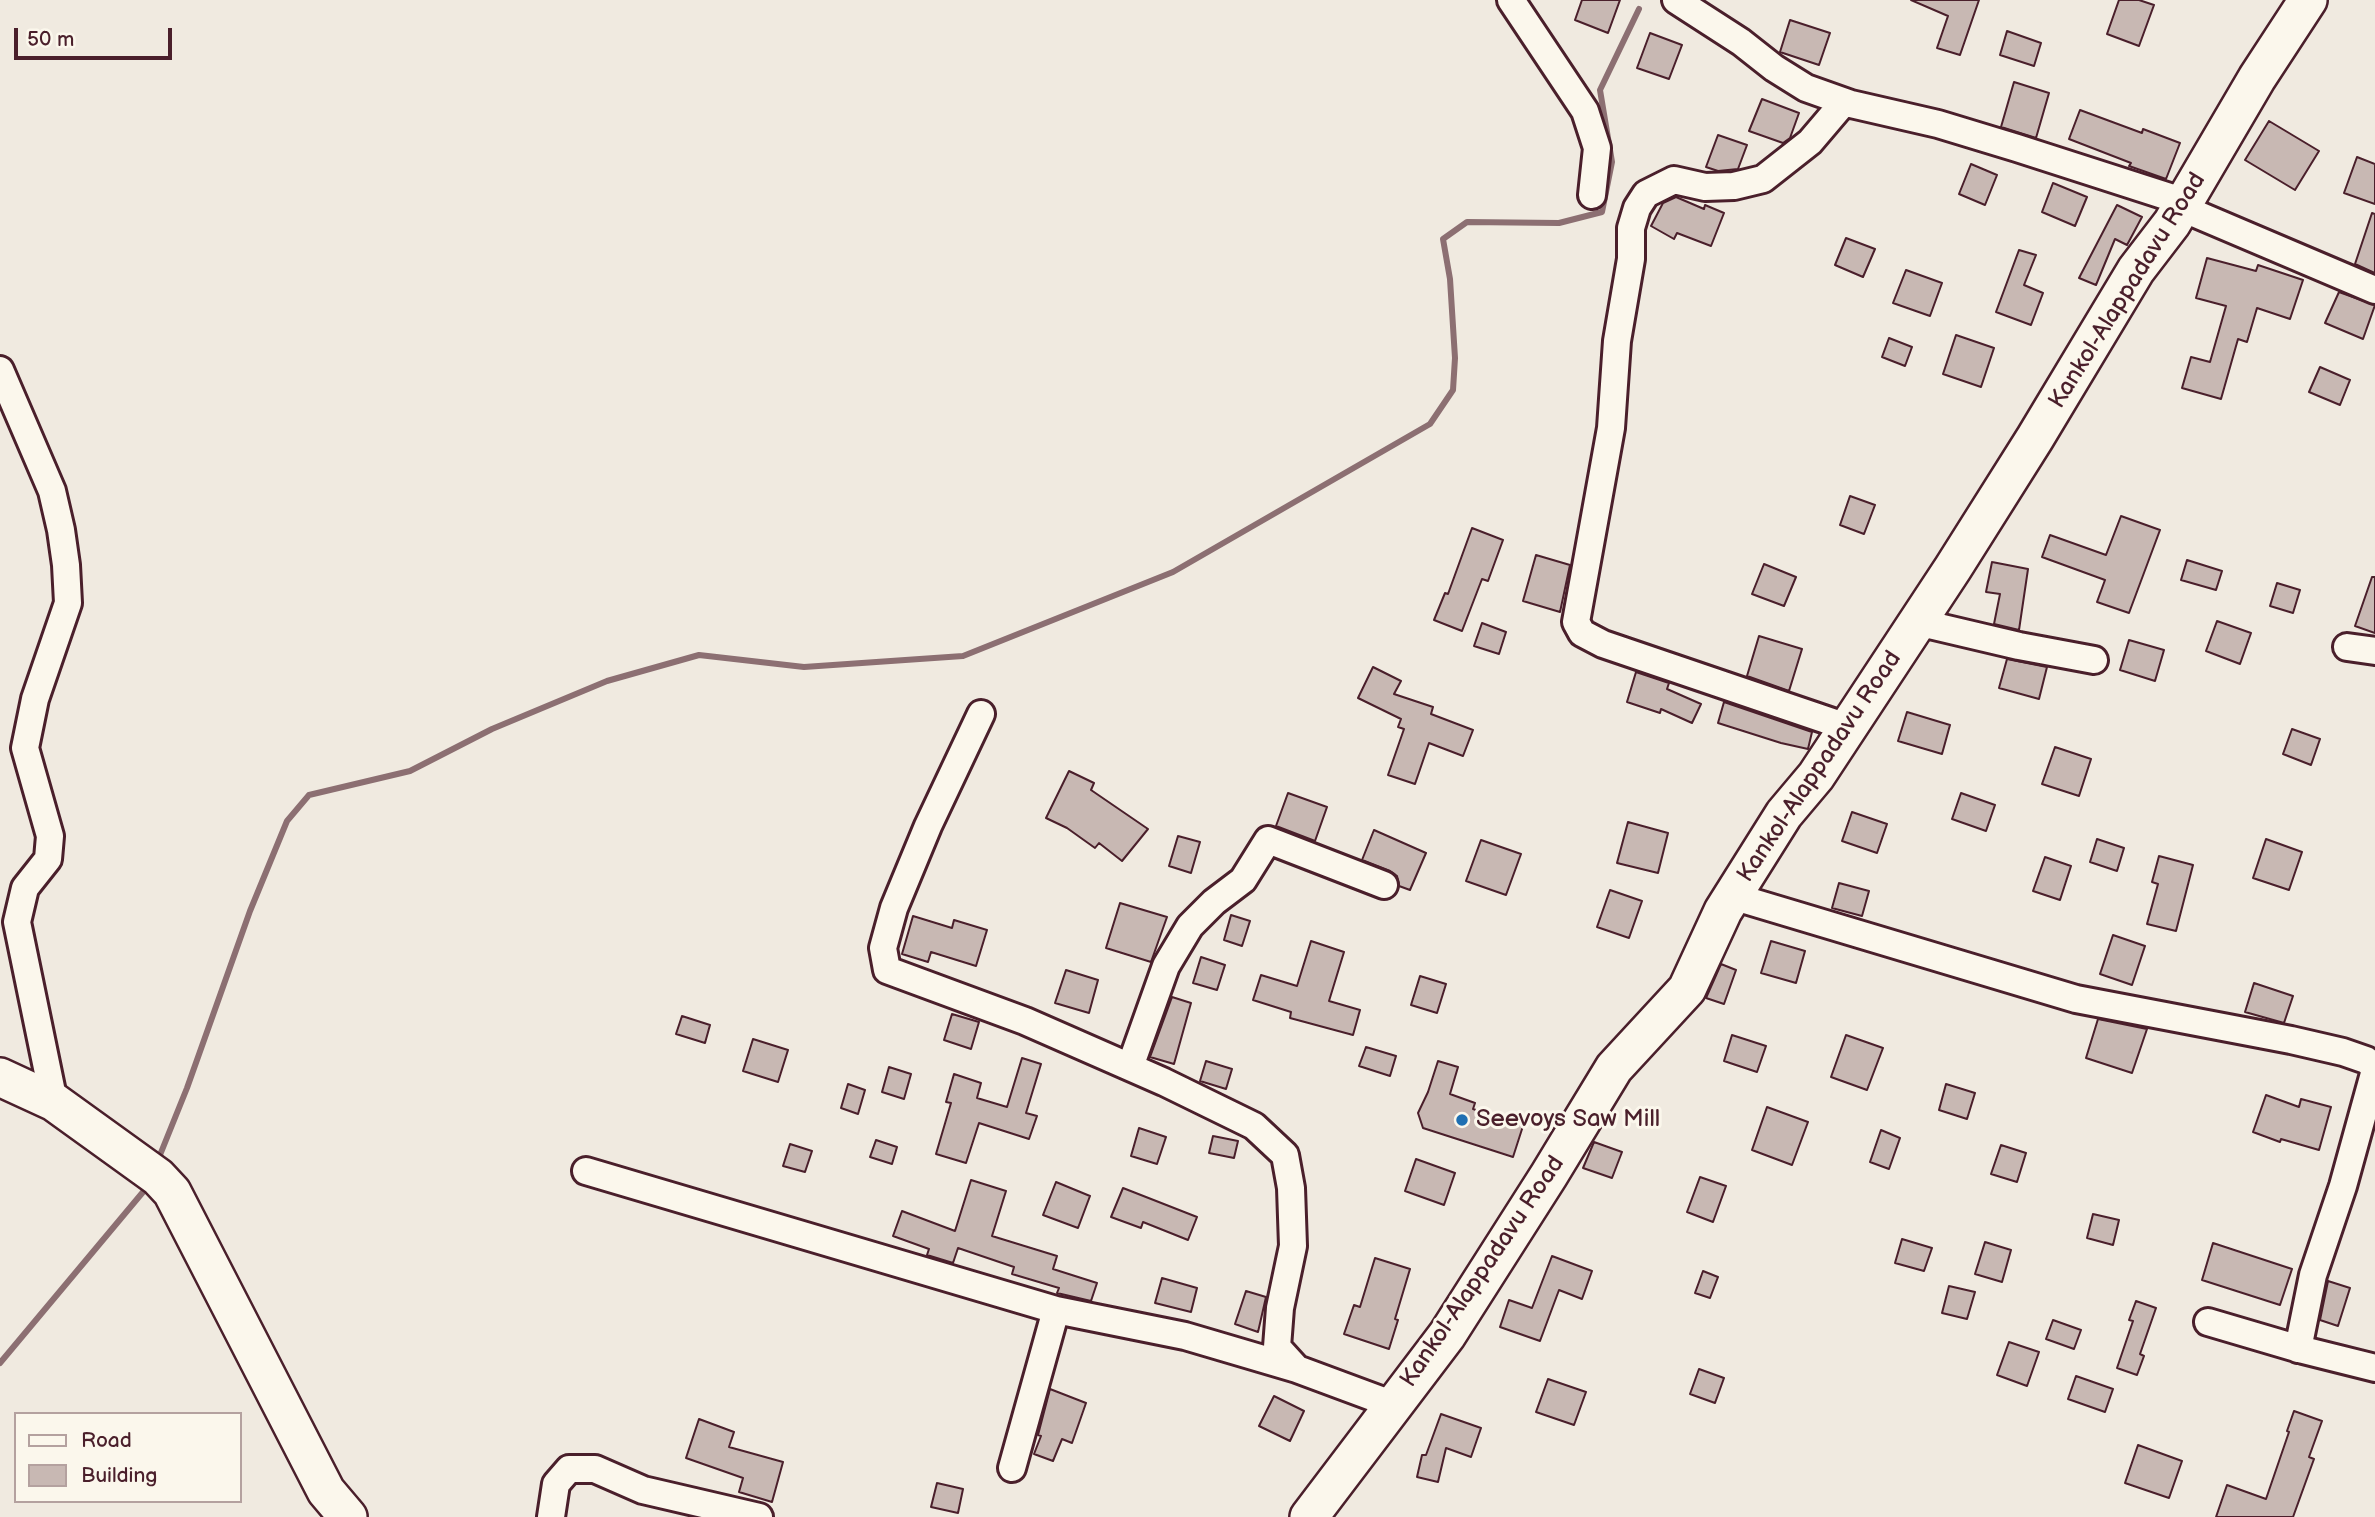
<!DOCTYPE html>
<style>
body{margin:0}
#map{position:relative;width:2375px;height:1517px;overflow:hidden;background:#f0eae0;font-family:"Balsamiq Sans",sans-serif}
canvas{display:block}
.legend{position:absolute;left:14px;top:1412px;width:228px;height:91px;box-sizing:border-box;background:#fbf7ec;border:2px solid #b4a19f;margin:0;padding:9px 12px;list-style:none;font-size:21px;color:#4a1f2b}
.legend li{display:flex;align-items:center;gap:14px;height:35px}
.legend b{width:35px;border:2px solid #b4a19f}
.scale{position:absolute;left:14px;top:28px;width:158px;height:32px;box-sizing:border-box;border:4px solid #4a1f2b;border-top:0;padding-left:9px;font-size:21px;line-height:24px;white-space:nowrap;color:#4a1f2b;-webkit-text-stroke:5px #fbf7ec;paint-order:stroke}
</style>
<div id="map">
<canvas width="2375" height="1517"></canvas>
<ul class="legend">
<li><b style="height:9px;background:#fbf7ec"></b>Road</li>
<li><b style="height:19px;background:#c8b8b3"></b>Building</li>
</ul>
<div class="scale">50 m</div>
</div>
<script>
const ctx = document.querySelector('canvas').getContext('2d');
ctx.lineJoin = 'round';
function poly(rows) {
  const path = new Path2D();
  for (const r of rows) {
    path.moveTo(r[0], r[1]);
    for (let i = 2; i < r.length; i += 2) path.lineTo(r[i], r[i + 1]);
  }
  return path;
}
function strokePath(path, color, width, dash) {
  ctx.strokeStyle = color;
  ctx.lineWidth = width;
  ctx.lineCap = dash ? 'butt' : 'round';
  ctx.setLineDash(dash || []);
  ctx.stroke(path);
}
function fillPath(path, color) {
  ctx.fillStyle = color;
  ctx.fill(path, 'evenodd');
}
function drawText(font, color, halo, rows, align = 'center') {
  ctx.font = font + ' "Balsamiq Sans",sans-serif';
  ctx.lineWidth = 6;
  ctx.setLineDash([]);
  ctx.textBaseline = 'middle';
  ctx.strokeStyle = halo;
  ctx.fillStyle = color;
  for (const [text, x, y, turn = 0] of rows) {
    ctx.save();
    ctx.translate(x, y);
    ctx.rotate((+turn || 0) * Math.PI / 180);
    ctx.textAlign = isNaN(turn) ? turn : align;
    if (halo) ctx.strokeText(text, 0, 0);
    ctx.fillText(text, 0, 0);
    ctx.restore();
  }
}
strokePath(poly([
 [160,1155,187,1088,250,911,287,821,309,795,410,771,492,729,607,681,699,655,804,667,963,656,1173,572,1430,424,1453,390,1455,358,1450,279,1443,239,1467,222,1559,223,1602,212,1612,162,1600,90,1639,9],
 [0,1363,143,1192]
]), '#8c6f72', 6);
const building = poly([
 [1582,0,1620,0,1608,33,1575,20,1582,0],
 [1911,0,1979,0,1960,55,1937,48,1948,16,1911,0],
 [2119,0,2139,0,2154,5,2139,46,2107,34,2119,0],
 [1790,20,1830,33,1819,65,1780,52,1790,20],
 [2007,31,2041,43,2034,66,2000,55,2007,31],
 [1650,33,1682,45,1669,79,1637,68,1650,33],
 [2014,82,2049,93,2036,138,2001,127,2014,82],
 [1762,99,1799,113,1790,138,1783,143,1749,131,1762,99],
 [2080,110,2142,133,2143,129,2180,143,2166,179,2129,166,2131,163,2069,139,2080,110],
 [2269,121,2319,151,2295,190,2245,160,2269,121],
 [1718,135,1747,145,1738,169,1718,171,1706,167,1718,135],
 [2357,157,2375,164,2375,204,2344,193,2357,157],
 [1971,164,1997,175,1985,205,1959,194,1971,164],
 [2053,183,2087,197,2075,226,2042,212,2053,183],
 [1676,197,1704,209,1705,205,1724,213,1711,246,1677,233,1674,239,1651,226,1663,203,1676,197],
 [2117,205,2142,217,2127,245,2115,239,2096,285,2079,278,2117,205],
 [2372,213,2375,214,2375,273,2355,264,2372,213],
 [1846,238,1875,249,1863,277,1835,265,1846,238],
 [2019,250,2036,255,2024,285,2043,293,2031,325,1996,312,2019,250],
 [2207,258,2256,271,2258,265,2303,280,2290,319,2257,308,2247,342,2238,339,2221,399,2182,388,2191,357,2210,362,2226,306,2196,298,2207,258],
 [1906,270,1942,283,1930,316,1893,303,1906,270],
 [2339,292,2375,305,2363,339,2325,323,2339,292],
 [1956,335,1994,348,1981,387,1943,374,1956,335],
 [1889,338,1912,347,1905,366,1882,357,1889,338],
 [2320,367,2350,380,2340,405,2309,392,2320,367],
 [1850,496,1875,505,1864,534,1840,525,1850,496],
 [2121,516,2160,530,2129,613,2097,602,2105,580,2042,557,2050,535,2106,555,2121,516],
 [1472,528,1503,540,1488,581,1482,579,1462,631,1434,620,1445,593,1448,594,1472,528],
 [1536,555,1570,565,1560,612,1523,601,1536,555],
 [2187,560,2222,571,2216,590,2181,580,2187,560],
 [1992,562,2028,569,2019,630,1994,624,2000,594,1986,592,1992,562],
 [1764,564,1796,577,1784,606,1752,594,1764,564],
 [2372,577,2375,577,2375,633,2355,626,2372,577],
 [2277,583,2300,590,2293,613,2270,606,2277,583],
 [2217,621,2251,633,2240,664,2206,651,2217,621],
 [1482,623,1506,632,1499,654,1474,646,1482,623],
 [1759,636,1802,649,1789,691,1747,676,1759,636],
 [2129,640,2164,650,2155,681,2120,670,2129,640],
 [2007,659,2047,667,2039,699,1999,688,2007,659],
 [1373,667,1401,681,1394,694,1433,707,1431,714,1473,730,1463,756,1429,743,1415,784,1388,775,1404,729,1398,727,1401,719,1358,698,1373,667],
 [1636,672,1669,683,1667,689,1701,704,1692,723,1661,709,1660,713,1627,702,1636,672],
 [1724,702,1812,732,1808,749,1781,743,1718,723,1724,702],
 [1907,712,1950,725,1942,754,1898,741,1907,712],
 [2292,729,2320,739,2311,765,2283,754,2292,729],
 [2055,747,2091,759,2079,796,2042,784,2055,747],
 [1069,771,1094,783,1091,790,1148,829,1122,861,1099,843,1095,848,1067,828,1046,818,1069,771],
 [1288,793,1327,807,1315,841,1276,826,1288,793],
 [1961,793,1995,805,1986,831,1952,819,1961,793],
 [1852,812,1887,824,1877,853,1842,841,1852,812],
 [1628,822,1668,833,1658,873,1617,863,1628,822],
 [1374,830,1426,853,1410,890,1399,886,1397,876,1390,871,1362,860,1374,830],
 [1178,836,1200,842,1191,873,1169,866,1178,836],
 [2097,839,2124,848,2117,871,2090,862,2097,839],
 [2266,839,2302,852,2289,890,2253,878,2266,839],
 [1481,840,1521,854,1506,895,1466,881,1481,840],
 [2159,856,2193,865,2176,931,2147,924,2158,884,2152,882,2159,856],
 [2045,857,2071,866,2060,900,2033,891,2045,857],
 [1839,883,1869,891,1862,916,1832,908,1839,883],
 [1610,890,1642,901,1629,938,1597,927,1610,890],
 [1120,903,1167,917,1151,962,1106,948,1120,903],
 [1231,915,1250,921,1242,946,1224,940,1231,915],
 [913,916,952,928,954,920,987,930,976,966,931,952,928,962,902,954,913,916],
 [2113,935,2145,946,2132,985,2100,974,2113,935],
 [1311,941,1344,952,1329,1001,1360,1010,1353,1035,1290,1018,1291,1012,1253,1000,1261,975,1297,986,1311,941],
 [1771,941,1805,951,1796,983,1761,973,1771,941],
 [1201,957,1225,965,1217,990,1193,983,1201,957],
 [1721,964,1736,970,1724,1004,1706,998,1721,964],
 [1066,970,1098,980,1089,1013,1055,1003,1066,970],
 [1420,976,1446,984,1437,1013,1411,1005,1420,976],
 [2254,983,2293,996,2284,1023,2245,1012,2254,983],
 [1172,997,1191,1003,1174,1064,1150,1057,1172,997],
 [952,1014,979,1022,971,1049,944,1040,952,1014],
 [682,1016,710,1025,705,1043,676,1034,682,1016],
 [2098,1019,2147,1029,2132,1073,2086,1058,2098,1019],
 [1732,1035,1766,1046,1757,1072,1724,1061,1732,1035],
 [1846,1035,1883,1048,1867,1090,1831,1077,1846,1035],
 [753,1039,788,1050,778,1082,743,1071,753,1039],
 [1366,1047,1396,1056,1390,1076,1359,1066,1366,1047],
 [1022,1058,1041,1064,1026,1113,1037,1116,1029,1139,979,1123,966,1163,936,1154,951,1103,946,1102,954,1074,981,1083,977,1098,1007,1107,1022,1058],
 [1206,1061,1232,1069,1226,1089,1200,1081,1206,1061],
 [1438,1061,1458,1067,1450,1094,1475,1103,1473,1109,1523,1126,1513,1157,1423,1128,1418,1113,1428,1092,1438,1061],
 [889,1067,911,1074,904,1099,882,1092,889,1067],
 [848,1084,865,1090,858,1114,841,1108,848,1084],
 [1946,1084,1975,1093,1967,1119,1939,1110,1946,1084],
 [2266,1095,2299,1107,2301,1099,2331,1107,2319,1150,2281,1139,2280,1142,2253,1132,2266,1095],
 [1767,1107,1808,1122,1792,1165,1752,1150,1767,1107],
 [1139,1128,1166,1137,1157,1164,1131,1156,1139,1128],
 [1881,1130,1900,1138,1889,1169,1870,1162,1881,1130],
 [1213,1136,1238,1141,1234,1158,1209,1153,1213,1136],
 [876,1140,897,1147,892,1164,870,1157,876,1140],
 [1594,1142,1622,1152,1612,1178,1583,1168,1594,1142],
 [790,1144,812,1151,805,1172,783,1166,790,1144],
 [2001,1145,2026,1153,2017,1182,1991,1174,2001,1145],
 [1416,1159,1455,1173,1444,1205,1405,1191,1416,1159],
 [1700,1177,1726,1186,1713,1222,1687,1212,1700,1177],
 [971,1180,1006,1191,992,1236,1057,1256,1053,1269,1097,1283,1091,1301,1057,1293,1059,1288,1012,1274,1014,1267,958,1248,953,1263,927,1255,929,1249,893,1236,902,1211,955,1231,971,1180],
 [1056,1182,1090,1196,1078,1228,1043,1215,1056,1182],
 [1123,1188,1197,1217,1188,1240,1143,1222,1141,1228,1111,1217,1123,1188],
 [2093,1214,2119,1220,2113,1245,2087,1238,2093,1214],
 [1902,1239,1932,1248,1924,1271,1895,1263,1902,1239],
 [1985,1242,2011,1250,2002,1282,1975,1274,1985,1242],
 [2213,1243,2292,1269,2280,1305,2202,1280,2213,1243],
 [1552,1256,1592,1271,1582,1299,1559,1290,1540,1341,1500,1327,1509,1300,1532,1308,1552,1256],
 [1375,1258,1410,1269,1395,1319,1398,1320,1389,1349,1344,1334,1354,1305,1360,1307,1375,1258],
 [1703,1271,1718,1277,1710,1298,1695,1293,1703,1271],
 [1162,1278,1197,1288,1191,1312,1155,1303,1162,1278],
 [2328,1281,2350,1288,2338,1326,2320,1320,2328,1281],
 [1949,1286,1975,1292,1967,1319,1942,1313,1949,1286],
 [1246,1291,1266,1297,1258,1332,1235,1324,1246,1291],
 [2136,1301,2156,1308,2140,1354,2144,1356,2137,1375,2117,1368,2133,1321,2129,1320,2136,1301],
 [2053,1320,2081,1330,2074,1349,2046,1339,2053,1320],
 [2009,1342,2039,1352,2027,1386,1997,1375,2009,1342],
 [1699,1369,1724,1378,1715,1403,1690,1394,1699,1369],
 [2076,1376,2113,1389,2105,1412,2068,1399,2076,1376],
 [1548,1379,1586,1392,1574,1425,1536,1412,1548,1379],
 [1050,1389,1086,1403,1072,1443,1062,1439,1053,1461,1034,1454,1041,1436,1038,1435,1050,1389],
 [1274,1396,1304,1411,1290,1441,1259,1426,1274,1396],
 [2294,1411,2322,1421,2309,1457,2314,1459,2293,1517,2216,1517,2227,1485,2266,1499,2289,1432,2287,1431,2294,1411],
 [1441,1414,1481,1428,1471,1457,1446,1448,1438,1482,1417,1477,1422,1455,1426,1455,1441,1414],
 [699,1419,734,1432,729,1447,783,1462,772,1502,739,1492,743,1478,686,1458,699,1419],
 [2138,1445,2182,1461,2169,1498,2125,1483,2138,1445],
 [937,1483,963,1489,958,1513,931,1507,937,1483]
]);
fillPath(building, '#c8b8b3');
strokePath(building, '#4a1f2b', 2);
const street = poly([
 [1511,0,1585,111,1597,148,1592,195],
 [1676,0,1741,42,1774,68,1806,88,1851,104,1938,124,2017,148,2185,202],
 [1844,102,1810,142,1763,179,1734,186,1705,187,1674,180,1646,194,1637,208,1631,228,1631,259,1617,341,1611,428,1576,622,1582,633,1603,644,1847,727],
 [2182,208,2375,290],
 [0,370,52,491,61,530,66,565,68,603,35,699,25,748,50,836,48,859,25,888,17,922,54,1102],
 [1917,622,2019,646,2094,660],
 [2347,647,2375,651],
 [981,714,928,826,894,908,883,948,887,970,1025,1021,1164,1082,1254,1126,1285,1155,1291,1188,1293,1246,1280,1308,1277,1347,1297,1369,1394,1405],
 [1732,896,2076,999,2291,1040,2343,1052,2366,1060,2375,1067],
 [1130,1067,1166,966,1190,926,1214,902,1243,880,1268,840,1384,885],
 [586,1171,1056,1310,1185,1336,1297,1369],
 [2208,1322,2303,1350,2375,1368],
 [2298,1349,2313,1275,2343,1186,2375,1070],
 [1012,1468,1056,1310],
 [551,1517,556,1484,569,1469,595,1469,643,1490,759,1517]
]);
const secondary = poly([
 [0,1077,54,1102,158,1177,172,1192,326,1491,348,1517],
 [1309,1517,1447,1335,1549,1175,1614,1068,1687,989,1723,911,1784,814,1816,776,1953,568,2035,438,2136,270,2172,223,2257,78,2308,0]
]);
strokePath(street, '#4a1f2b', 32);
strokePath(secondary, '#4a1f2b', 42);
strokePath(street, '#fbf7ec', 26);
strokePath(secondary, '#fbf7ec', 37);
for (const [x, y, r, color] of [
 [1462,1120,7,"#1f6fb2"]
]) {
  const dot = new Path2D();
  dot.arc(x, y, r, 0, 2 * Math.PI);
  ctx.fillStyle = color;
  ctx.fill(dot);
  strokePath(dot, '#fbf7ec', 2.5);
}
drawText('24px', '#4a1f2b', '#fbf7ec', [
 ["Kankol-Alappadavu Road",2128,291,-58],
 ["Kankol-Alappadavu Road",1820,767,-56],
 ["Kankol-Alappadavu Road",1483,1272,-56]
]);
drawText('24px', '#4a1f2b', '#fbf7ec', [
 ["Seevoys Saw Mill",1476,1120]
], 'left');
</script>
